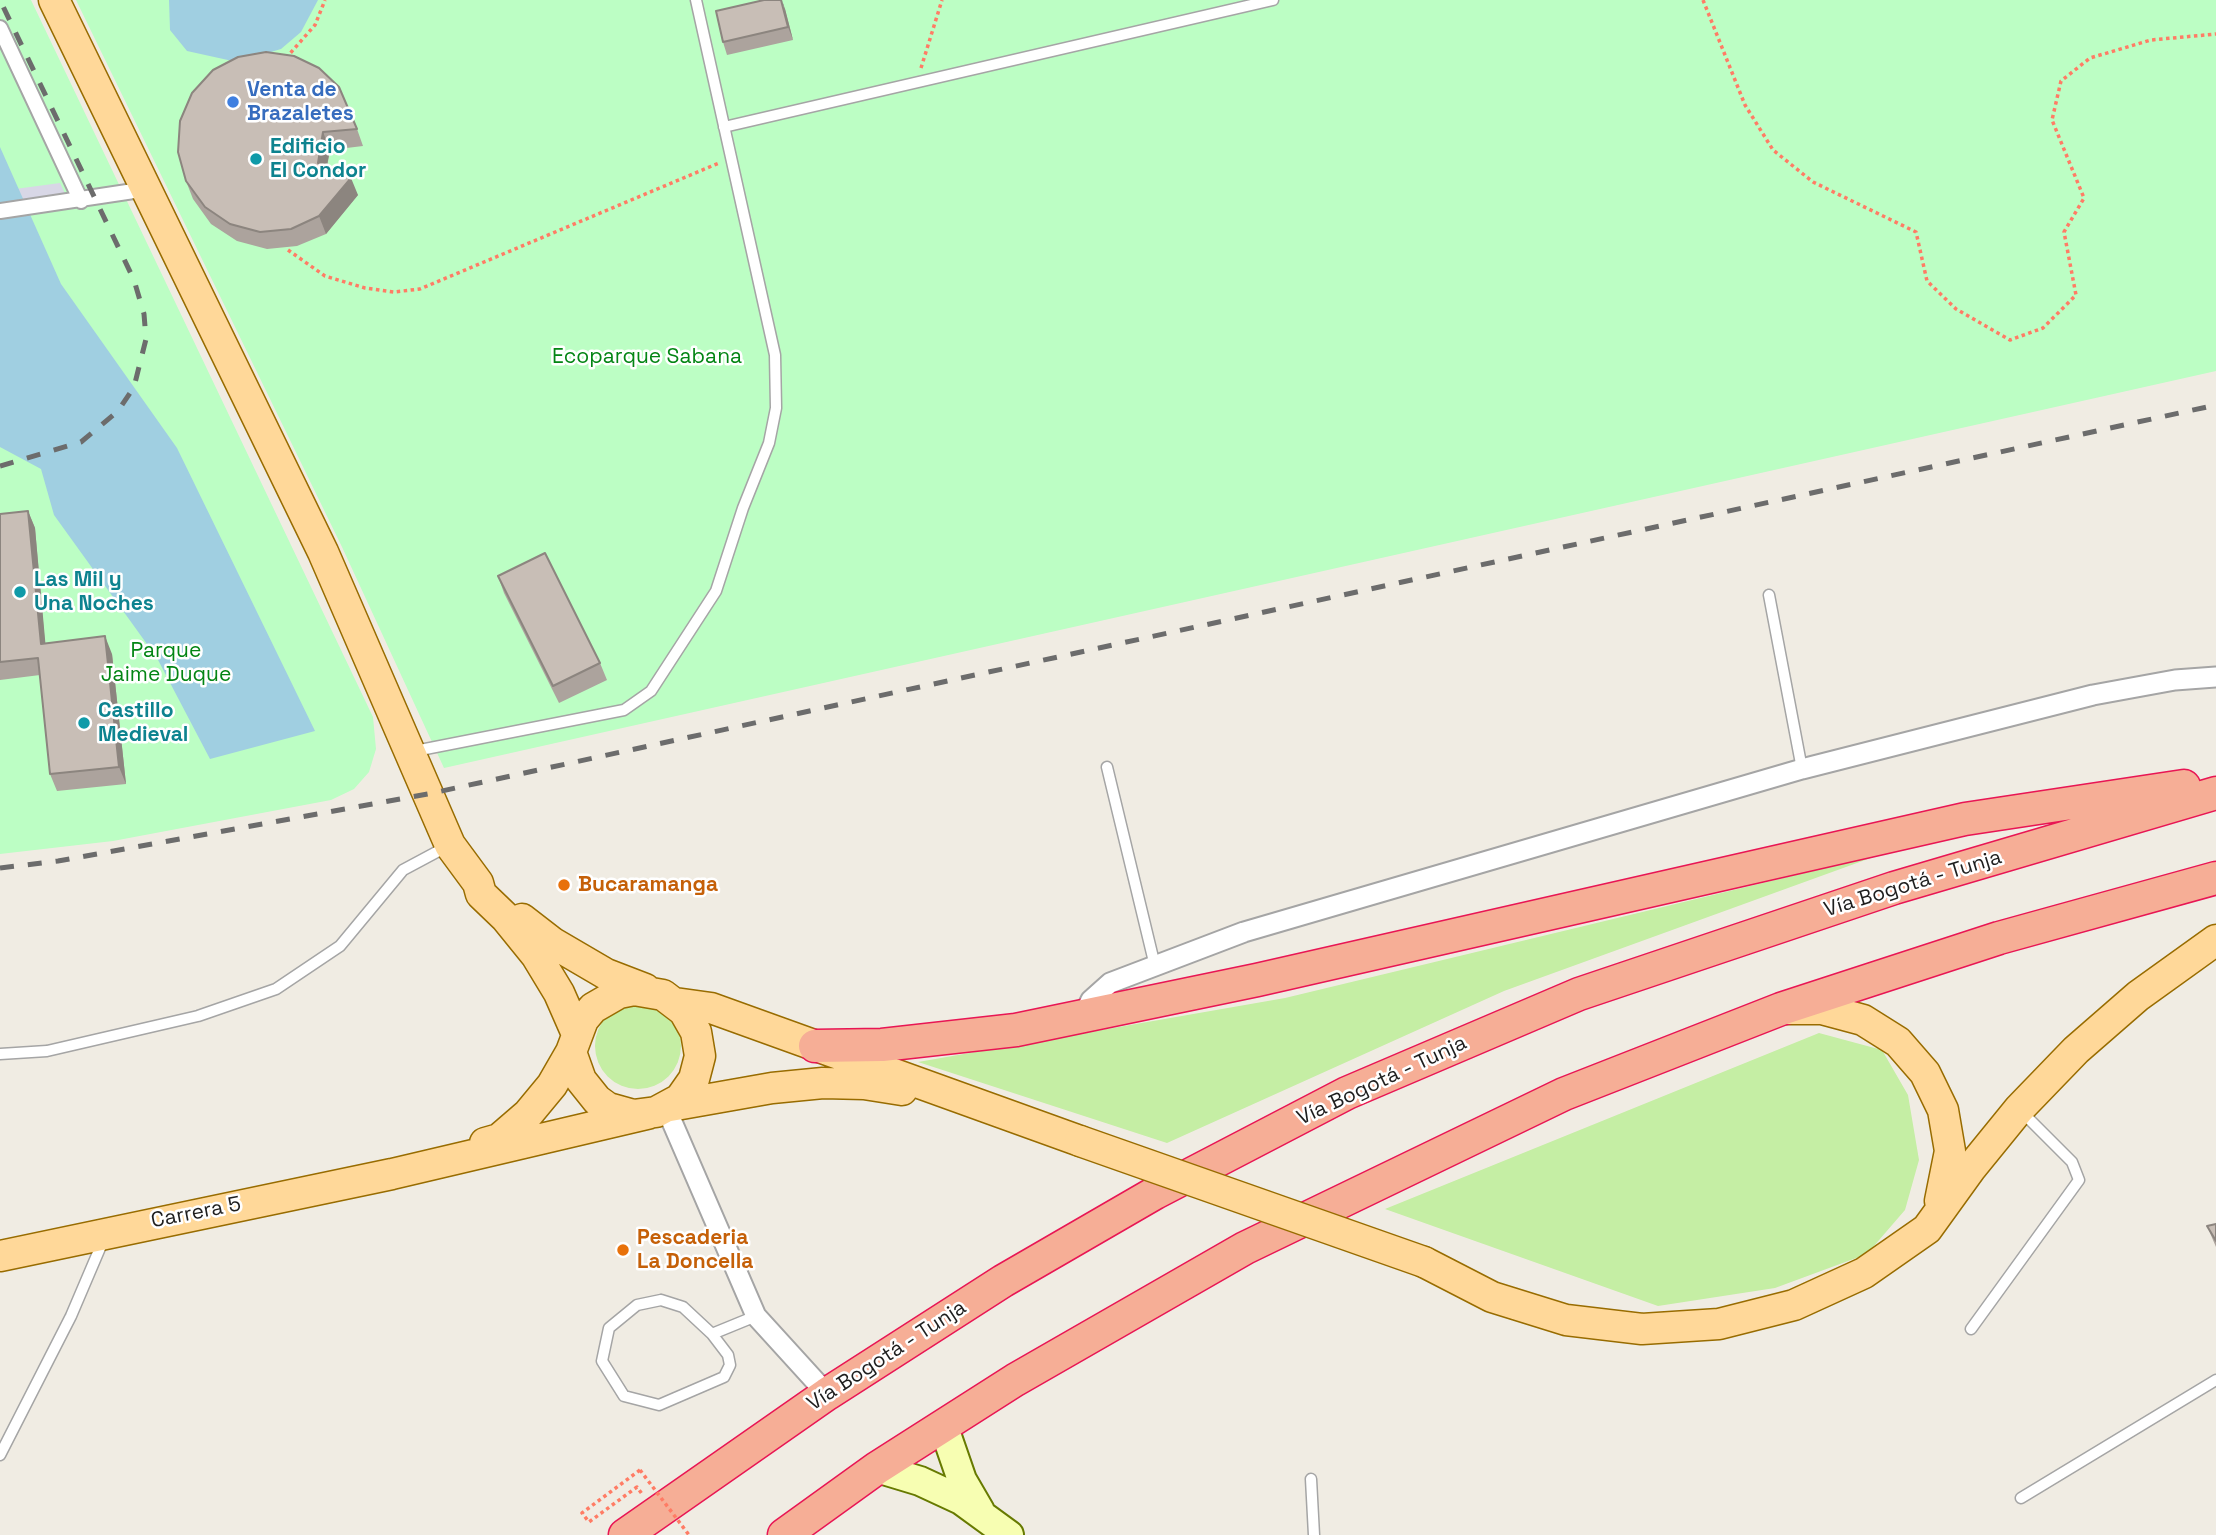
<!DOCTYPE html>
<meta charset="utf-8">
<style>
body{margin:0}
canvas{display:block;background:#f0ece3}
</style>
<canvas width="2216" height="1535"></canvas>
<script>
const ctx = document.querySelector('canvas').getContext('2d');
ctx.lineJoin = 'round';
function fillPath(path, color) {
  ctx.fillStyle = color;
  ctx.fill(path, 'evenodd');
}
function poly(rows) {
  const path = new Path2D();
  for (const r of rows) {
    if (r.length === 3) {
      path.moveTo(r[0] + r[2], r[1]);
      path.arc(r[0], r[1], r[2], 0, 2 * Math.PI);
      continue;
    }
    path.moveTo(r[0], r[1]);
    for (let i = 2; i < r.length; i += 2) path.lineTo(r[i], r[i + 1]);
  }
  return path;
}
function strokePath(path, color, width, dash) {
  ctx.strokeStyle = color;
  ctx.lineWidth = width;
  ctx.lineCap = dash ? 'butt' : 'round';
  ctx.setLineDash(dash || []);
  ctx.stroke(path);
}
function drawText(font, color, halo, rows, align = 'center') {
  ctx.font = font + ' "Space Grotesk",sans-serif';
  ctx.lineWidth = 5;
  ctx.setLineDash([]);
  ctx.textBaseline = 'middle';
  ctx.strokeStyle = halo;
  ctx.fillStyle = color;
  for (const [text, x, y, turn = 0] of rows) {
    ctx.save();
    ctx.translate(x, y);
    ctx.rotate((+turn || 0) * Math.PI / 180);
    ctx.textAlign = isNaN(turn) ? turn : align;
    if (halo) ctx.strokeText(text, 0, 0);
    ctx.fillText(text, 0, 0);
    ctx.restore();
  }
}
fillPath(poly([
 [1879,855,1504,991,1167,1143,918,1062,1285,998],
 [638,1046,43],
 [1819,1033,1882,1050,1908,1095,1919,1160,1905,1210,1867,1254,1775,1288,1658,1306,1385,1209]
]), '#c5eea4');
fillPath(poly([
 [0,0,31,0,373,717,376,749,369,772,354,789,331,800,113,841,0,854],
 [76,0,2216,0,2216,371,444,768,342,547]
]), '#bcfec4');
fillPath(poly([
 [60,183,71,206,0,216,0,191]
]), '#d8d7e6');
fillPath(poly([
 [169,0,318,0,301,32,281,49,237,62,187,51,170,30],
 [0,147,61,284,177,448,315,731,210,759,157,658,54,515,41,469,0,447]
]), '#a0cfe1');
const service = poly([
 [724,127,1273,0],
 [1769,595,1802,769],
 [415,751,624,710,651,691,716,591,743,508,769,443,776,408,775,355,696,0],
 [1107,767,1155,966],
 [0,1054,47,1051,198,1016,276,989,340,946,403,870,446,847],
 [661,1300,683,1307,712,1334,728,1355,730,1365,724,1377,659,1405,624,1396,602,1361,609,1328,637,1305,661,1300],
 [1971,1329,2079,1180,2072,1162,2022,1112],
 [712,1334,756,1316],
 [0,1455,71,1316,103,1241],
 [1311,1479,1314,1535],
 [2021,1498,2216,1380]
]);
const pedestrian = poly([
 [0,28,81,201],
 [0,211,147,189]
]);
const minor = poly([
 [1082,1018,1091,1000,1110,983,1244,932,1802,769,2093,695,2175,680,2216,677],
 [666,1108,756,1316,827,1394]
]);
const secondary = poly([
 [943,1425,962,1480,980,1511],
 [877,1468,920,1481,961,1500,1009,1535]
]);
const primary = poly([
 [54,0,323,552,450,845,478,883,481,894,506,918,536,955,559,993,577,1034],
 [522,919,553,943,606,974,645,989],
 [634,990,663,995,684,1011,696,1032,700,1056,694,1079,680,1099,656,1112,633,1115,608,1108,597,1100,581,1080,571,1052,583,1020,593,1008,619,993,634,990],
 [675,1003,711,1008,1080,1141],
 [1788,1009,1822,1009,1863,1020,1898,1042,1925,1073,1943,1110,1950,1151,1940,1201],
 [670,1106,772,1088,823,1083,864,1084,902,1090],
 [485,1143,499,1139,528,1114,552,1085,571,1052],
 [0,1256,392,1174,647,1114],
 [1424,1262,1492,1297,1566,1320,1642,1329,1719,1324,1794,1305,1864,1273,1927,1229,1971,1168,2019,1109,2076,1050,2138,996,2216,940]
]);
const trunk = poly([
 [815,1046,882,1045,1016,1030,1257,980,1965,819,2184,786],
 [625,1535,827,1394,1003,1281,1155,1193,1347,1093,1579,994,1894,888,2216,793],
 [784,1535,877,1468,1015,1380,1245,1248,1564,1094,1781,1009,1999,938,2216,878]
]);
strokePath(service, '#a5a5a5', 13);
strokePath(pedestrian, '#a5a5a5', 18);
strokePath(minor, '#a5a5a5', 23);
strokePath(secondary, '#677a00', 32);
strokePath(primary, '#986c00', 33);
strokePath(trunk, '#e81654', 35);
strokePath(poly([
 [1703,0,1745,105,1773,150,1813,182,1916,232,1927,281,1956,309,2010,340,2043,328,2076,295,2064,232,2084,198,2052,120,2061,81,2090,58,2151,40,2216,34],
 [286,58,315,25,325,0],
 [921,68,942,0],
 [288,250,325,276,365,288,394,292,420,289,719,163],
 [640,1470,582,1513,589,1522,637,1487,642,1494]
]), '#ff7c65', 3.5, [3.5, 3.5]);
strokePath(service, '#fff', 10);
strokePath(pedestrian, '#fff', 14);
strokePath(minor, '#fff', 19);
strokePath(secondary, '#f7feb2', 28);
strokePath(primary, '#ffd899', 30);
strokePath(trunk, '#f6ae96', 32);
strokePath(poly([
 [0,466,81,442,118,411,134,387,146,339,144,314,134,280,0,0],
 [0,868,58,861,428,794,2216,405]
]), '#6c6c6c', 5, [14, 14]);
const primaryBridge = poly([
 [1080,1141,1424,1262]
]);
strokePath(primaryBridge, '#986c00', 33, []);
strokePath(poly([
 [640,1470,689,1535]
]), '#ff7c65', 3.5, [3.5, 3.5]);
strokePath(primaryBridge, '#ffd899', 30);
fillPath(poly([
 [785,9,793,40,727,55,723,42],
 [266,52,357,129,363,146,330,150,327,167,358,195,326,234,297,246,267,249,237,241,211,224,193,199,186,181],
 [28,511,35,528,45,644,112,654,126,784,57,791,50,774,40,675,0,680,0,514],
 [498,576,600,663,607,680,559,703,504,593],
 [2216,1224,2216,1247,2207,1226]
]), '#aca39d');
fillPath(poly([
 [782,0,785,9,793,40,788,27],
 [323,132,330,150,324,180,318,163],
 [351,178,358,195,326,234,319,216],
 [28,511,35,528,47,661,41,644],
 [105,636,112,654,126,784,119,767]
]), '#8c857f');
const building = poly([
 [764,0,781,0,788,27,723,42,716,11,764,0],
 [266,52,294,56,319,68,339,87,357,129,323,132,318,163,351,178,319,216,291,229,260,232,230,224,205,207,186,181,178,152,180,121,192,93,213,70,238,57,266,52],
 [28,511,41,644,105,636,119,767,50,774,38,658,0,662,0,514,28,511],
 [545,553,600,663,553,686,498,576,545,553],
 [2216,1224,2216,1241,2207,1226,2216,1224]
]);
fillPath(building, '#c8beb6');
strokePath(building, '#8c857f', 2);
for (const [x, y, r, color] of [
 [233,102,7,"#3f7fe0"],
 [256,159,7,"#0f9aa8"],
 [20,592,7,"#0f9aa8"],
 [84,723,7,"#0f9aa8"],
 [564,885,7,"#e8710a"],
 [623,1250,7,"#e8710a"]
]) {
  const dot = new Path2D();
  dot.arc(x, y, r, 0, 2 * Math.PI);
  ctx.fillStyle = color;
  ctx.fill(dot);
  strokePath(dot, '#fff', 2.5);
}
drawText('bold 21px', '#366cbe', '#fff', [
 ["Venta de",247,90],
 ["Brazaletes",247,114]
], 'left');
drawText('bold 21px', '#0d838f', '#fff', [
 ["Edificio",270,147],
 ["El Condor",270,171],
 ["Las Mil y",34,580],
 ["Una Noches",34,604],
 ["Castillo",98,711],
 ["Medieval",98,735]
], 'left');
drawText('21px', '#038514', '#fff', [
 ["Ecoparque Sabana",647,357],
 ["Parque",166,651],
 ["Jaime Duque",166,675]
]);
drawText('21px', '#1e1e1e', '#fff', [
 ["Vía Bogotá - Tunja",1913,884,-17],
 ["Vía Bogotá - Tunja",1382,1081,-25],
 ["Carrera 5",196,1213,-11],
 ["Vía Bogotá - Tunja",887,1356,-33]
]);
drawText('bold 21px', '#c56008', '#fff', [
 ["Bucaramanga",578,885],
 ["Pescaderia",637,1238],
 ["La Doncella",637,1262]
], 'left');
</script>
